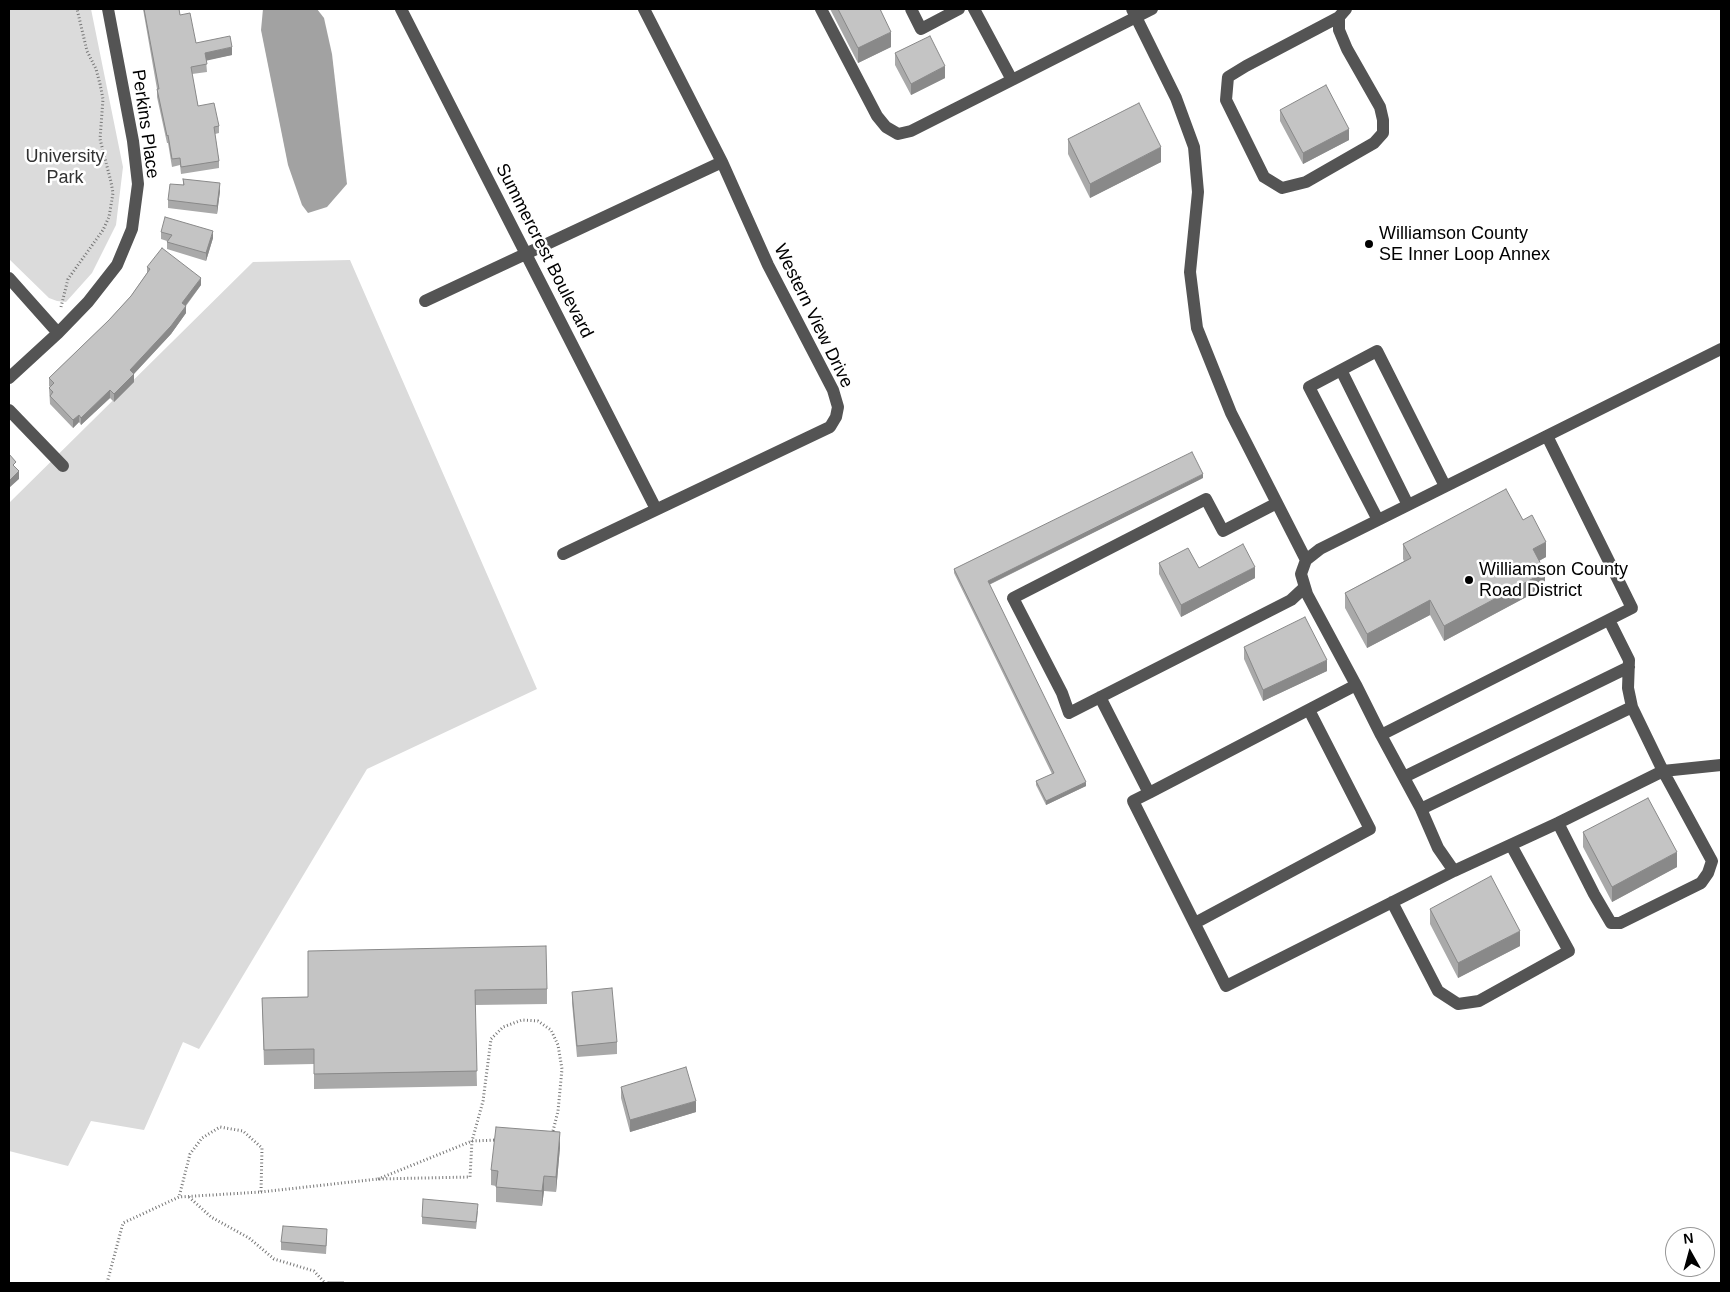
<!DOCTYPE html>
<style>
body{margin:0}
#map{position:relative;width:1730px;height:1292px;overflow:hidden;background:#fff;font-family:Helvetica,sans-serif}
canvas{display:block}
.frame{position:absolute;inset:0;border:10px solid #000;pointer-events:none}
.north{position:absolute;left:1665px;top:1227px;width:50px;height:50px;box-sizing:border-box;background:#fff;border:1px solid #999;border-radius:50%;rotate:353deg;font-size:14px;font-weight:700;line-height:20px;text-align:center;color:#000}
.north::after{content:'';display:block;margin:auto;width:18px;height:22px;background:#000;clip-path:polygon(50% 0,100% 100%,50% 72%,0 100%)}
</style>
<div id="map">
<canvas width="1730" height="1292"></canvas>
<div class="frame"></div>
<div class="north">N</div>
</div>
<script>
const ctx = document.querySelector('canvas').getContext('2d');
ctx.lineJoin = 'round';
function fillPath(path, color) {
  ctx.fillStyle = color;
  ctx.fill(path, 'evenodd');
}
function poly(rows) {
  const path = new Path2D();
  for (const r of rows) {
    path.moveTo(r[0], r[1]);
    for (let i = 2; i < r.length; i += 2) path.lineTo(r[i], r[i + 1]);
  }
  return path;
}
function strokePath(path, color, width, dash) {
  ctx.strokeStyle = color;
  ctx.lineWidth = width;
  ctx.lineCap = dash ? 'butt' : 'round';
  ctx.setLineDash(dash || []);
  ctx.stroke(path);
}
function drawText(font, color, halo, rows, align = 'center') {
  ctx.font = font + ' Helvetica,sans-serif';
  ctx.lineWidth = 5;
  ctx.setLineDash([]);
  ctx.textBaseline = 'middle';
  ctx.strokeStyle = halo;
  ctx.fillStyle = color;
  for (const [text, x, y, turn = 0] of rows) {
    ctx.save();
    ctx.translate(x, y);
    ctx.rotate((+turn || 0) * Math.PI / 180);
    ctx.textAlign = isNaN(turn) ? turn : align;
    if (halo) ctx.strokeText(text, 0, 0);
    ctx.fillText(text, 0, 0);
    ctx.restore();
  }
}
fillPath(poly([
 [9,9,91,9,123,167,116,225,92,273,66,302,57,301,49,298,9,259],
 [350,260,537,689,367,769,199,1049,183,1042,144,1130,91,1121,68,1166,9,1151,9,503,253,262]
]), '#dbdbdb');
fillPath(poly([
 [263,9,317,9,324,18,332,54,347,184,327,207,308,213,302,205,288,165,261,30]
]), '#a2a2a2');
strokePath(poly([
 [61,307,68,279,103,230,109,217,113,193,111,182,100,139,103,99,100,84,96,69,87,51,77,9],
 [378,1179,472,1141,497,1140],
 [261,1192,378,1179,470,1177,472,1141,483,1101,491,1039,503,1027,522,1020,538,1021,551,1030,558,1045,562,1069,558,1111,552,1135],
 [189,1197,211,1217,249,1238,274,1259,314,1271,325,1283],
 [107,1283,123,1223,179,1197,261,1192,262,1148,243,1131,220,1127,202,1138,190,1154,179,1197]
]), '#767676', 3, [1, 2.5]);
strokePath(poly([
 [401,9,656,509],
 [821,9,877,116,886,127,898,134,911,131,1012,80],
 [911,9,921,29,959,9],
 [974,9,1012,80,1152,9],
 [1132,9,1176,98,1194,147,1198,192,1190,272,1197,328,1231,413,1306,560],
 [1339,17,1339,30,1347,49,1380,107,1383,120,1383,133,1374,143,1306,182,1282,188,1264,177,1226,100,1228,77,1246,66,1339,17,1346,9],
 [9,278,58,333],
 [425,301,722,162],
 [1721,349,1320,549,1306,560,1301,574,1307,594,1356,685,1381,735,1421,809,1438,848,1454,871,1558,823,1663,771,1721,765],
 [1341,370,1408,505],
 [9,378,58,333,88,302,117,265,132,229,138,184,133,141,108,9],
 [9,410,63,466],
 [1277,503,1223,531,1206,499,1013,598,1062,693,1069,713,1291,600,1305,587],
 [1378,520,1309,387,1377,351,1445,486],
 [563,554,830,427,836,417,838,407,833,390,768,265,722,162,644,9],
 [1100,697,1149,793,1356,685],
 [1381,735,1632,608,1547,436],
 [1404,777,1629,667],
 [1149,793,1133,801,1226,986,1454,871],
 [1421,809,1632,707],
 [1558,823,1594,894,1611,923,1620,923,1701,883,1708,873,1712,861,1663,771,1632,707,1628,688,1629,660,1609,620],
 [1392,902,1438,991,1458,1004,1479,1001,1569,951,1511,845],
 [1195,923,1370,829,1309,710]
]), '#545454', 12);
fillPath(poly([
 [143,9,179,9,180,15,196,43,232,55,206,60,207,72,192,74,198,106,219,126,219,133,215,134,219,161,219,168,181,174,180,165,172,167,168,143,167,143,157,97,157,89],
 [830,9,880,9,891,47,858,63],
 [895,53,945,78,911,95,895,65],
 [1280,110,1349,140,1303,164,1280,121],
 [1068,139,1161,162,1090,198,1068,154],
 [183,179,220,191,217,214,168,208,168,200,183,185],
 [161,232,213,238,206,261,167,249,167,241,161,239],
 [147,267,201,285,186,306,186,313,171,334,134,374,134,382,114,402,110,398,81,425,79,422,73,428,50,404,49,388,50,387,49,386,49,378,109,320,131,296,147,273],
 [1203,478,989,585,1086,786,1046,805,1036,785,1036,781,1052,774,954,573,954,569],
 [1523,520,1546,557,1539,561,1545,587,1444,641,1430,615,1367,648,1345,608,1345,593,1404,561,1403,559,1403,544],
 [1159,563,1199,568,1255,578,1181,617,1159,574],
 [1244,647,1327,671,1263,701,1244,659],
 [1583,832,1677,867,1612,902,1583,847],
 [1430,909,1520,946,1458,978,1430,924],
 [308,951,547,989,547,1004,475,1005,477,1086,314,1089,314,1064,264,1065,262,998,308,997],
 [572,992,617,1042,617,1054,577,1057,572,1003],
 [621,1087,696,1112,630,1132,621,1098],
 [560,1147,556,1192,544,1191,542,1206,496,1202,496,1186,491,1185,491,1170],
 [478,1211,476,1229,422,1224,422,1217],
 [327,1237,326,1254,281,1250,281,1242]
]), '#a9a9a9');
fillPath(poly([
 [891,32,891,47,858,63,858,48],
 [232,47,232,55,205,61,205,53],
 [945,66,945,78,911,95,911,84],
 [1349,129,1349,140,1303,164,1303,153],
 [1161,147,1161,162,1090,198,1090,184],
 [220,183,220,191,217,214,217,206],
 [213,231,213,238,206,261,206,253],
 [201,278,201,285,182,310,182,303],
 [186,306,186,313,171,334,130,378,130,370],
 [134,374,134,382,114,402,114,394],
 [110,390,110,398,81,425,81,418],
 [79,415,79,422,73,428,73,420],
 [19,471,19,479,9,488,9,481],
 [1203,474,1203,478,988,585,988,581],
 [1546,542,1546,557,1533,564,1533,549],
 [1255,567,1255,578,1181,617,1181,605],
 [1545,572,1545,587,1444,641,1444,626],
 [1430,600,1430,615,1367,648,1367,634],
 [1327,660,1327,671,1263,701,1263,690],
 [1086,782,1086,786,1046,805,1046,801],
 [1677,852,1677,867,1612,902,1612,887],
 [1520,931,1520,946,1458,978,1458,963],
 [696,1101,696,1112,630,1132,630,1120],
 [560,1132,560,1147,556,1192,556,1177],
 [544,1176,544,1191,542,1206,542,1191]
]), '#898989');
const building = poly([
 [144,9,179,9,180,15,190,13,196,43,230,36,232,47,205,53,207,64,191,67,198,106,214,103,219,126,214,127,219,161,181,167,180,158,172,159,168,135,167,136,157,89,159,89,144,9],
 [838,9,880,9,891,32,858,48,838,9],
 [930,36,945,66,911,84,895,53,930,36],
 [1326,85,1349,129,1303,153,1280,110,1326,85],
 [1139,103,1161,147,1090,184,1068,139,1139,103],
 [183,179,220,183,217,206,168,200,170,184,184,185,183,179],
 [165,217,213,231,206,253,167,242,172,235,161,232,165,217],
 [162,248,201,278,182,303,186,306,171,326,130,370,134,374,114,394,110,390,81,418,79,415,73,420,50,396,53,392,49,388,54,383,49,378,109,320,131,296,150,269,147,267,162,248],
 [1192,452,1203,474,988,581,1086,782,1046,801,1036,781,1054,773,954,569,1192,452],
 [9,454,16,462,13,465,19,471,9,481,9,454],
 [1506,489,1523,520,1532,515,1546,542,1533,549,1545,572,1444,626,1430,600,1367,634,1345,593,1411,558,1403,544,1506,489],
 [1243,544,1255,567,1181,605,1159,563,1188,548,1199,568,1243,544],
 [1305,617,1327,660,1263,690,1244,647,1305,617],
 [1648,798,1677,852,1612,887,1583,832,1648,798],
 [1491,876,1520,931,1458,963,1430,909,1491,876],
 [546,946,547,989,475,990,477,1071,314,1074,314,1049,264,1050,262,998,308,997,308,951,546,946],
 [612,988,617,1042,577,1046,572,992,612,988],
 [686,1067,696,1101,630,1120,621,1087,686,1067],
 [496,1127,560,1132,556,1177,544,1176,542,1191,496,1187,498,1171,491,1170,496,1127],
 [423,1199,478,1204,476,1222,422,1217,423,1199],
 [283,1226,327,1229,326,1246,281,1242,283,1226],
 [328,1282,344,1282,344,1283,328,1283,328,1282]
]);
fillPath(building, '#c4c4c4');
strokePath(building, '#898989', 1);
for (const [x, y, r, color] of [
 [1369,244,5,"#000"],
 [1469,580,5,"#000"]
]) {
  const dot = new Path2D();
  dot.arc(x, y, r, 0, 2 * Math.PI);
  ctx.fillStyle = color;
  ctx.fill(dot);
  strokePath(dot, '#fff', 2);
}
drawText('18px', '#000', '#fff', [
 ["Perkins Place",145,124,82],
 ["Summercrest Boulevard",544,251,63],
 ["Western View Drive",813,316,64]
]);
drawText('18px', '#323232', '#fff', [
 ["University",65,157],
 ["Park",65,178]
]);
drawText('18px', '#000', '#fff', [
 ["Williamson County",1379,234],
 ["SE Inner Loop Annex",1379,255],
 ["Williamson County",1479,570],
 ["Road District",1479,591]
], 'left');
</script>
